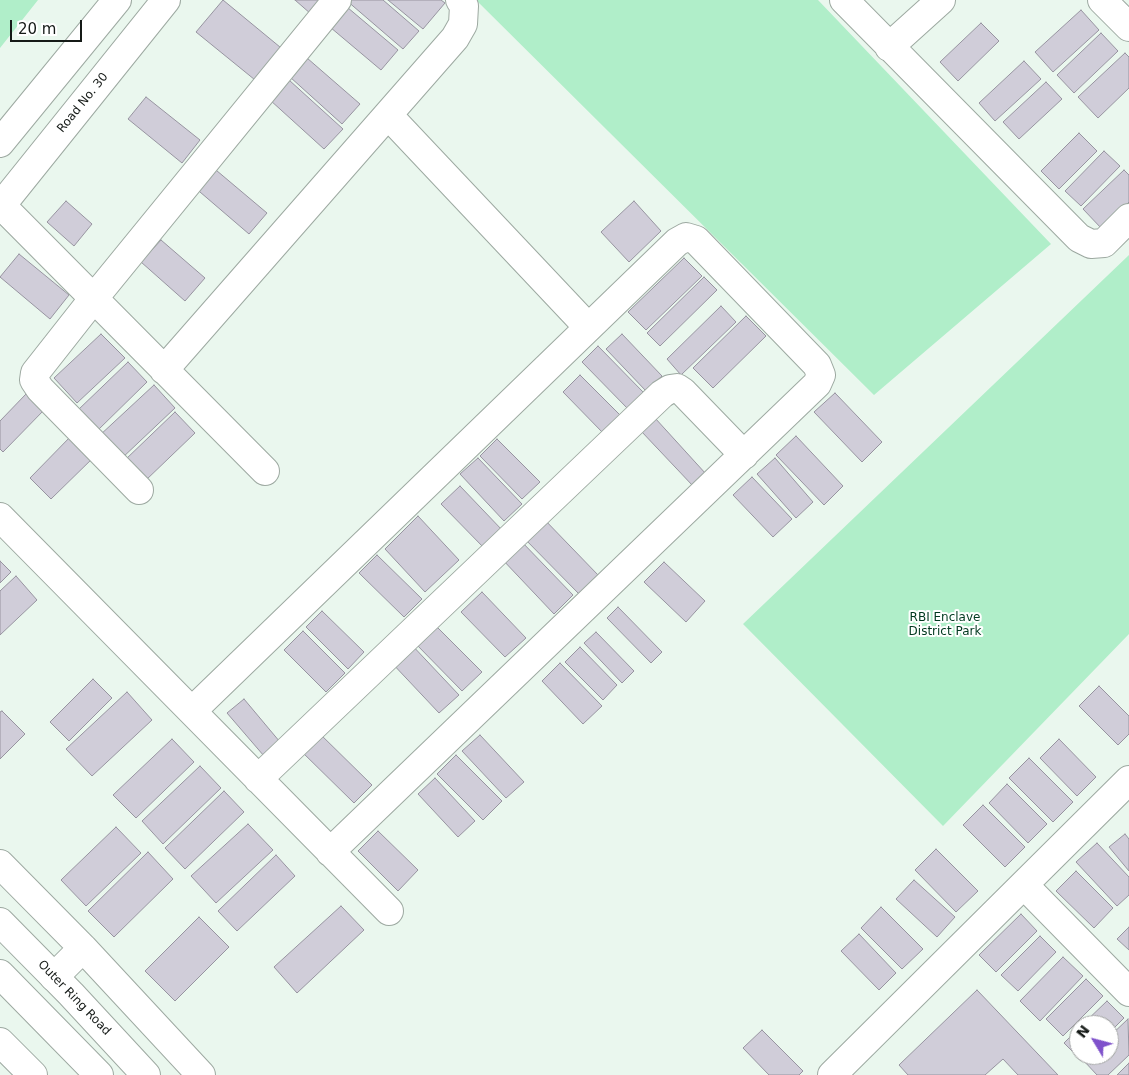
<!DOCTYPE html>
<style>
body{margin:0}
#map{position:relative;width:1129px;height:1075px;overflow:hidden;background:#eaf7ee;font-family:"DejaVu Sans",sans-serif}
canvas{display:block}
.north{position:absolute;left:1069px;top:1015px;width:50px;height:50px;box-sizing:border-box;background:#fff;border:1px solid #a1a3a2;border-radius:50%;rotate:307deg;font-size:14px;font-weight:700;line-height:20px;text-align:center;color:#151a17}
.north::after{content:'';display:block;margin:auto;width:18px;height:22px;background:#7f52cb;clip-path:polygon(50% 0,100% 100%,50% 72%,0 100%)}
.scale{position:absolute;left:10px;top:20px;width:72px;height:22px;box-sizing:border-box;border:2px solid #151a17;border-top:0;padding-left:6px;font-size:15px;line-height:18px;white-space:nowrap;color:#151a17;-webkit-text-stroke:4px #fff;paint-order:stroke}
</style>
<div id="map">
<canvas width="1129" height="1075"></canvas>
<div class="north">N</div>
<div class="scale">20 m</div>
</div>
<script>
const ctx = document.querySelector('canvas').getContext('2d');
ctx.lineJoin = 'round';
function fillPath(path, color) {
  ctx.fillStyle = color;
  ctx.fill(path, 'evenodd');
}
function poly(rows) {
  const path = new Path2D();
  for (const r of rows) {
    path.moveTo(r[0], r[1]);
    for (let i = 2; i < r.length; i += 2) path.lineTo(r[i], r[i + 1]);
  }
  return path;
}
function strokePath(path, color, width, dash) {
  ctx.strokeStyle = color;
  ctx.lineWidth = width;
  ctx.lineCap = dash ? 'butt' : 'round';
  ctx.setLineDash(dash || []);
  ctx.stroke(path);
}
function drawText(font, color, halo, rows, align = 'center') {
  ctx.font = font + ' "DejaVu Sans",sans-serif';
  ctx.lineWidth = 4;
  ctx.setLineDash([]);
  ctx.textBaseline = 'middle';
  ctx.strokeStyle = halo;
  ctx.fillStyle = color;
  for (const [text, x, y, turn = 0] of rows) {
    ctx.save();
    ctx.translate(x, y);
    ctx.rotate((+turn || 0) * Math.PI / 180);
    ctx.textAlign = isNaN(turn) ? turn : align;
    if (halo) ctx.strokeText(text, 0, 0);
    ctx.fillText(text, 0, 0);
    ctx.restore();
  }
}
fillPath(poly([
 [0,0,38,0,0,48],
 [476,0,818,0,1051,244,874,395],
 [1129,255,1129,634,943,826,743,624]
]), '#b0eec9');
const building = poly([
 [223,0,286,52,260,84,196,32,223,0],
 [295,0,322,0,311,14,295,0],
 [346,0,383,0,419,31,403,49,346,0],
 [388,0,441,0,445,3,423,29,388,0],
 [341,2,398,50,381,70,324,22,341,2],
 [1081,10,1099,30,1053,72,1035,52,1081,10],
 [981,23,999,41,958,81,940,62,981,23],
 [1101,33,1118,51,1074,93,1057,75,1101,33],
 [1125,53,1129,57,1129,88,1098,118,1078,97,1125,53],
 [307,58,360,104,342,124,290,77,307,58],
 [1024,61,1041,79,995,121,979,103,1024,61],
 [289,80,343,129,324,149,270,100,289,80],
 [1046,82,1062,99,1019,139,1003,122,1046,82],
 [146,97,200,140,182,163,128,119,146,97],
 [1079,133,1097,151,1059,189,1041,171,1079,133],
 [1104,151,1120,166,1081,206,1065,191,1104,151],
 [210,165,267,213,249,234,193,186,210,165],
 [1124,170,1129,175,1129,202,1102,229,1083,209,1124,170],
 [66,201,92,224,74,246,47,222,66,201],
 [634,201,661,231,629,262,601,232,634,201],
 [161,240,205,278,185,301,141,262,161,240],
 [19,254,69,295,50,319,0,277,19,254],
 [684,258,702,276,646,330,628,312,684,258],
 [704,277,717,290,660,346,647,333,704,277],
 [721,306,736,322,681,375,667,359,721,306],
 [746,316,766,336,713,388,693,368,746,316],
 [101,334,125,358,77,403,54,378,101,334],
 [622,334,662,376,646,391,606,349,622,334],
 [598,346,645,394,629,410,582,362,598,346],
 [128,362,147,382,97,431,78,410,128,362],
 [580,375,622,417,604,434,563,392,580,375],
 [154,385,175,408,121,459,99,436,154,385],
 [27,393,45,409,3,452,0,449,0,421,27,393],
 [835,393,882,442,862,462,814,412,835,393],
 [175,412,195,433,145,481,125,460,175,412],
 [655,418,706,474,693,486,641,431,655,418],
 [74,433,96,455,51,499,30,478,74,433],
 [796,436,843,486,824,505,776,455,796,436],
 [497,439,540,482,522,499,480,456,497,439],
 [478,458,522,504,504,521,460,474,478,458],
 [775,458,813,502,796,518,757,474,775,458],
 [752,477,792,519,773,537,733,495,752,477],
 [460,486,503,531,485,549,441,504,460,486],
 [418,516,459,560,425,592,385,549,418,516],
 [541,516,599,576,580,595,521,535,541,516],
 [520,540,573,595,554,614,501,558,520,540],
 [377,555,422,599,404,617,359,573,377,555],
 [0,561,11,572,0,583,0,561],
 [664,562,705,601,686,622,644,582,664,562],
 [16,576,37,600,0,635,0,591,16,576],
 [482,592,526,638,505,657,461,612,482,592],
 [618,607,662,652,651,663,607,618,618,607],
 [322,611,364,652,348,669,306,627,322,611],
 [434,624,482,672,462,691,415,643,434,624],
 [303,631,345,673,326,692,284,650,303,631],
 [596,632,634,671,622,683,584,643,596,632],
 [409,642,459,695,439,713,390,661,409,642],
 [580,647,617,685,603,700,565,662,580,647],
 [560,663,602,706,583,724,542,681,560,663],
 [93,679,112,698,69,741,50,722,93,679],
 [1099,686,1129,716,1129,734,1118,745,1079,706,1099,686],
 [127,692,152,720,92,776,66,749,127,692],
 [244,699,280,742,264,756,227,713,244,699],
 [2,711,25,734,0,759,0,712,2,711],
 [317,731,372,785,354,803,299,749,317,731],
 [480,735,524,782,506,798,462,751,480,735],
 [172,739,194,762,136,818,113,795,172,739],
 [1059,739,1096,777,1077,796,1040,758,1059,739],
 [456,755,502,801,483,820,437,774,456,755],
 [1029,758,1073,802,1053,822,1009,778,1029,758],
 [200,766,221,788,163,844,142,821,200,766],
 [435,778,475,821,458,837,418,794,435,778],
 [1007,784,1047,824,1028,843,989,803,1007,784],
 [224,791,244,812,185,869,165,848,224,791],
 [983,805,1025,847,1005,867,963,825,983,805],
 [248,824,273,850,216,903,191,876,248,824],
 [116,827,141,853,86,906,61,880,116,827],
 [378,831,418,870,398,891,358,851,378,831],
 [1125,834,1129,839,1129,871,1109,847,1125,834],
 [1097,843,1129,877,1129,895,1117,906,1076,862,1097,843],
 [936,849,978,891,956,912,915,870,936,849],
 [148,852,173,879,114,937,88,911,148,852],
 [276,855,295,876,237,931,218,911,276,855],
 [1076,871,1113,908,1094,928,1056,891,1076,871],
 [914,880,955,917,937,937,896,899,914,880],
 [341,906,364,930,297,993,274,967,341,906],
 [881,907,923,949,902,969,861,928,881,907],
 [1021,914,1037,931,996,972,979,955,1021,914],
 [199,917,229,947,175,1001,145,971,199,917],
 [1129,927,1129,950,1117,939,1129,927],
 [859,934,896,973,879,990,841,951,859,934],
 [1040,936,1056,952,1018,991,1001,975,1040,936],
 [1063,957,1083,976,1040,1021,1020,1001,1063,957],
 [1086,979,1103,996,1063,1036,1046,1019,1086,979],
 [977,990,1058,1075,1018,1075,1003,1059,985,1075,908,1075,899,1065,977,990],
 [1107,1001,1124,1018,1109,1033,1109,1025,1082,1025,1107,1001],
 [1128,1019,1129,1055,1108,1075,1097,1075,1084,1061,1090,1055,1109,1055,1109,1037,1128,1019],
 [1079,1028,1079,1055,1086,1055,1081,1060,1064,1043,1079,1028],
 [762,1030,803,1071,799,1075,769,1075,743,1048,762,1030],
 [1129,1063,1129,1075,1117,1075,1129,1063]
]);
fillPath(building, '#d0cdd9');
strokePath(building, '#9794a0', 1);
const minor = poly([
 [844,0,1079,238,1091,244,1104,243,1129,218],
 [1102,0,1129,27],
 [889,47,941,0],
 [388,115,588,327],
 [0,143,117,0],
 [1,205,265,471],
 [0,207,166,0],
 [164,370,455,38,463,24,464,6,460,0],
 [139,490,40,389,34,380,35,373,94,298,337,0],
 [0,517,389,911],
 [192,711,677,242,686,237,696,240,817,365,821,375,817,384,330,852],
 [258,779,662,394,670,389,677,388,683,392,744,455],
 [0,864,83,948],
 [1024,885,1129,992],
 [54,977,83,948,201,1075],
 [832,1075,1129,780]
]);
const major = poly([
 [0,922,71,994,146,1075],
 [0,974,99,1075],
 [0,1042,33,1075]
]);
strokePath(minor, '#9da9a1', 30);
strokePath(major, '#9da9a1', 30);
strokePath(minor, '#fff', 28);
strokePath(major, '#fff', 28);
drawText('12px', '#151a17', '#fff', [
 ["Road No. 30",83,103,-51],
 ["Outer Ring Road",74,998,46]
]);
drawText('12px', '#00391f', '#fff', [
 ["RBI Enclave",945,618],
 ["District Park",945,632]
]);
</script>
